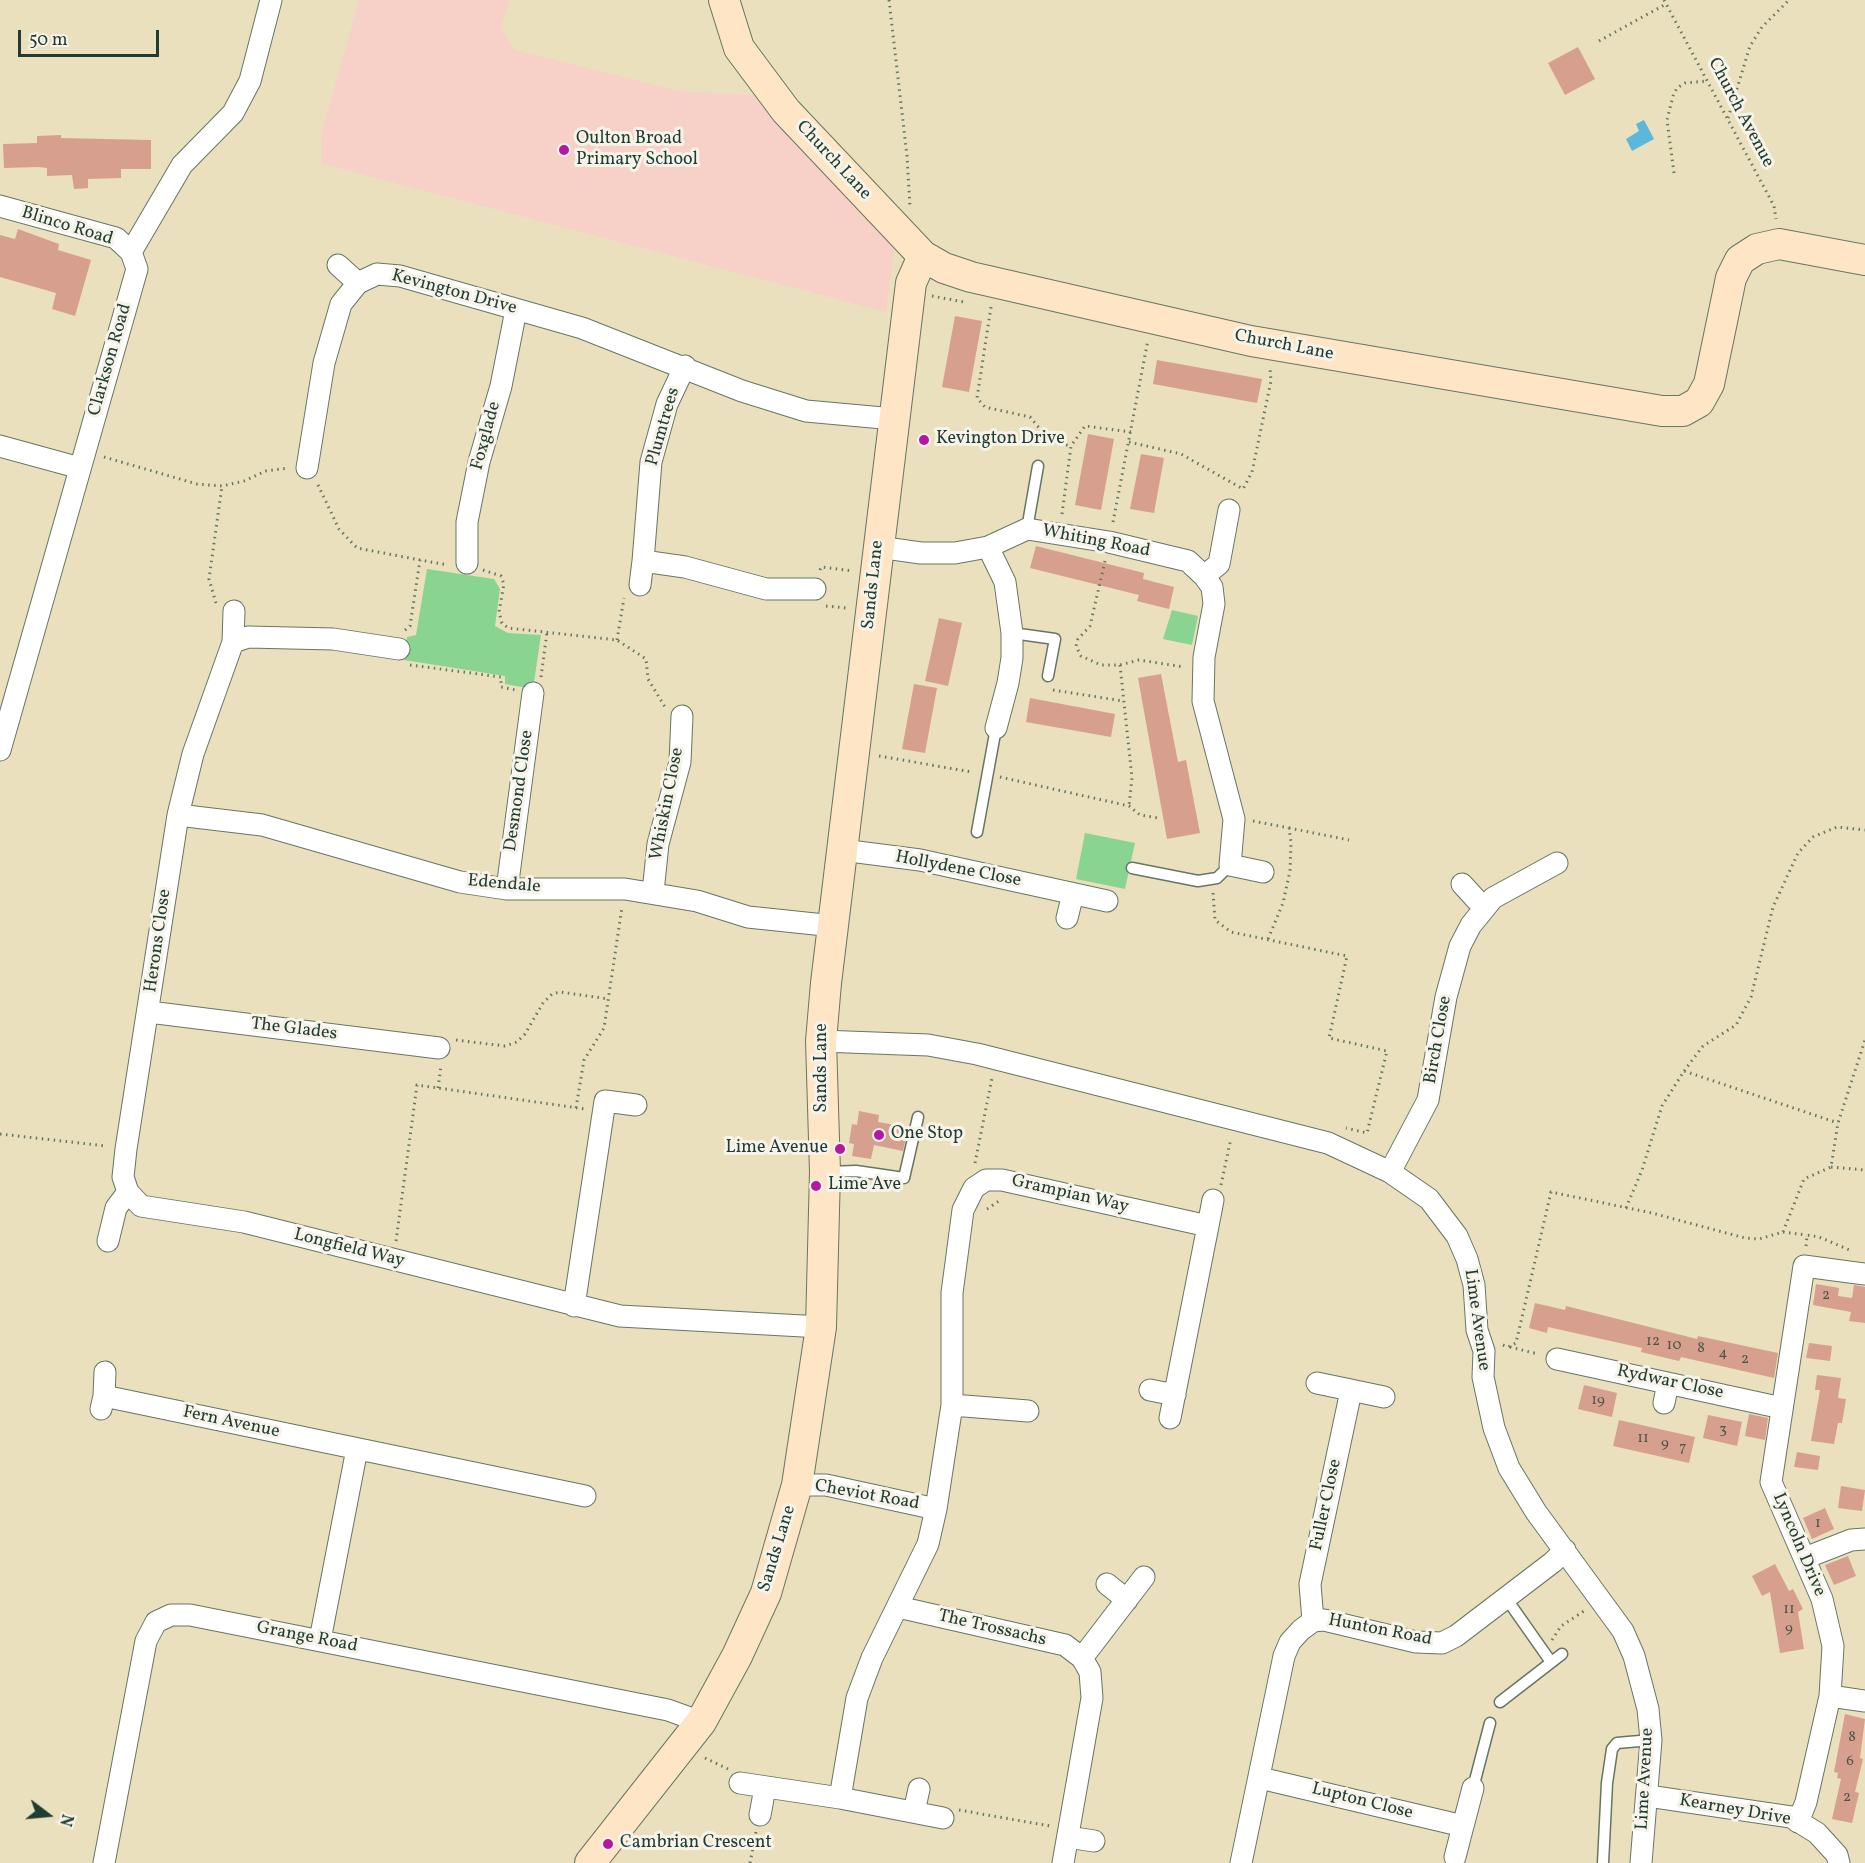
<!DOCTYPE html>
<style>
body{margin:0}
#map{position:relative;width:1865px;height:1863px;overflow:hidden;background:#eae0bd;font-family:Vollkorn,serif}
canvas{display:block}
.north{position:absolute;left:18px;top:1785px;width:60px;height:60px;-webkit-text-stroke:4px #f7f3e8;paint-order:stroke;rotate:106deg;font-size:16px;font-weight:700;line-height:24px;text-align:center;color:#1f3d34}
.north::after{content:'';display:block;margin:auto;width:21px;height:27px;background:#1f3d34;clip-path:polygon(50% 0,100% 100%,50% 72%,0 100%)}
.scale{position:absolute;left:18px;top:30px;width:141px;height:27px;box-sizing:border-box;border:3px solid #1f3d34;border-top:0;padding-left:8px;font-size:18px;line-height:21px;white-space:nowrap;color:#1f3d34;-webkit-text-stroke:4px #f7f3e8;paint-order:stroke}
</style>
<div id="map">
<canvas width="1865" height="1863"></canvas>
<div class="north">N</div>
<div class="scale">50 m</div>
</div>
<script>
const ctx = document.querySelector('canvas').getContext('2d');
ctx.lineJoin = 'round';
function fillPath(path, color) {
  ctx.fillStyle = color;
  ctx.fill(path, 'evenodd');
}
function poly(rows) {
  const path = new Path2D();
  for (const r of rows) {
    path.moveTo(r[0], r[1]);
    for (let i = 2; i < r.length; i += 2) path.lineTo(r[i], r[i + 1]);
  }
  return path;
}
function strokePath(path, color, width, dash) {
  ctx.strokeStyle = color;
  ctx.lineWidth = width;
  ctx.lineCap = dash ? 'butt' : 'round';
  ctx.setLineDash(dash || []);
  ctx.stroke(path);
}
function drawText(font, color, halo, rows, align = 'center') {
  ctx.font = font + ' Vollkorn,serif';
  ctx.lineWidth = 6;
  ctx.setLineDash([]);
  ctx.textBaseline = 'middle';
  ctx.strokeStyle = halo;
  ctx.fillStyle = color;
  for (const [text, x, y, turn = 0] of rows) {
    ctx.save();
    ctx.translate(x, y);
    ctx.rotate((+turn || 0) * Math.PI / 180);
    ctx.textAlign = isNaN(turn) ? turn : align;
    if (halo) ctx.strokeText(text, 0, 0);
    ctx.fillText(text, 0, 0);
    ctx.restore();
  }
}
fillPath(poly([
 [359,0,509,0,501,28,515,50,679,91,755,95,895,244,886,312,322,164,321,136]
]), '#f7d1c8');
fillPath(poly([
 [427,569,494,579,500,589,495,626,508,633,541,635,533,689,505,684,505,676,404,660,407,637,416,635],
 [1172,610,1198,616,1192,645,1163,639],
 [1085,833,1135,843,1125,889,1076,879]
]), '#89d491');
fillPath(poly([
 [1644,120,1654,139,1632,151,1626,139,1639,131,1636,124]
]), '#5bb8d9');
fillPath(poly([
 [1578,47,1595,79,1565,95,1548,63],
 [61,135,61,138,151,140,151,169,121,169,121,178,88,179,88,188,74,189,72,175,47,176,47,168,38,167,4,168,3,144,37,143,37,136],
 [18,229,59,244,58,250,91,260,75,316,52,309,56,293,0,277,0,235,15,239],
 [955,316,982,321,969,392,942,387],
 [1157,360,1262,379,1257,403,1153,384],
 [1088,434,1114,439,1101,510,1075,505],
 [1141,454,1164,458,1154,513,1130,509],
 [1036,546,1144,573,1143,579,1174,587,1169,609,1137,601,1139,595,1030,568],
 [939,618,962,623,948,686,925,681],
 [1161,674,1178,762,1186,760,1200,833,1167,839,1138,678],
 [914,684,937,688,925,753,902,749],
 [1030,698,1115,714,1111,737,1026,722],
 [859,1111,879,1115,878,1122,908,1127,903,1151,874,1145,871,1159,852,1156,854,1144,849,1143,852,1124,857,1125],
 [1816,1284,1839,1288,1838,1296,1852,1298,1854,1285,1865,1287,1865,1323,1849,1321,1851,1312,1813,1305],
 [1535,1303,1565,1310,1566,1306,1697,1339,1698,1336,1778,1353,1774,1378,1681,1357,1679,1361,1641,1352,1642,1348,1548,1327,1547,1333,1529,1328],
 [1809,1343,1832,1346,1830,1361,1806,1358],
 [1817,1375,1841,1378,1838,1398,1846,1399,1842,1423,1838,1423,1834,1444,1811,1441,1820,1390,1815,1390],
 [1584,1385,1617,1393,1612,1417,1578,1409],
 [1749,1414,1768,1418,1765,1440,1745,1436],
 [1708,1415,1742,1422,1737,1446,1703,1438],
 [1619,1420,1695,1437,1689,1463,1613,1446],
 [1797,1452,1820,1456,1818,1470,1794,1467],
 [1841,1486,1865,1490,1862,1511,1838,1508],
 [1825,1508,1834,1529,1812,1539,1803,1518],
 [1848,1556,1856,1576,1834,1585,1825,1565],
 [1775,1564,1789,1591,1793,1589,1803,1609,1798,1612,1804,1649,1780,1653,1770,1592,1762,1596,1752,1576],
 [1845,1714,1865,1719,1860,1758,1863,1759,1855,1792,1859,1793,1852,1823,1832,1819,1841,1779,1837,1778,1838,1773,1834,1772]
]), '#d79f8e');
const lane = poly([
 [1027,529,1038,466],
 [1012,633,1055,639,1048,676],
 [977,832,996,728],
 [1132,868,1198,881,1217,878,1230,865],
 [828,1172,856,1171,904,1178,918,1117],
 [1506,1598,1551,1662],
 [1500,1702,1562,1654],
 [1473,1788,1490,1723],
 [1603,1863,1607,1783,1612,1749,1617,1743,1651,1740]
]);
const street = poly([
 [0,206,116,238,131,252],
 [338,265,358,283],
 [685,366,667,404,651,462,643,561,685,567,766,589,815,589],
 [0,446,80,468],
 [307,468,324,363,341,304,358,283,377,274,400,276,582,328,742,391,806,411,894,419],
 [1229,510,1219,564,1204,576,1212,587,1214,604,1204,657,1203,701,1234,819,1230,865,1263,872],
 [878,547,921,553,955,553,988,547,1027,529,1109,542,1188,561,1204,576],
 [988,547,1005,582,1012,633,1012,658,1008,683,996,728],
 [467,563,467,522,479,462,501,386,516,310],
 [640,585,643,561],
 [233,642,234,611],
 [0,750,137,269,131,252,182,165,233,113,250,81,271,0],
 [178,815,262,825,460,882,507,889,625,889,697,901,748,917,834,926],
 [842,850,920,860,1107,901],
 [1462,884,1483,907],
 [507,889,533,693],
 [653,892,658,844,680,762,682,716],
 [1067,918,1073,894],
 [149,1012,439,1048],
 [821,1041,928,1045,977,1054,1328,1143,1390,1172,1429,1199,1457,1236,1467,1259,1474,1285,1477,1330,1484,1351,1483,1377,1494,1428,1509,1468,1536,1512,1623,1631,1634,1656,1648,1709,1651,1740,1641,1863],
 [1390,1172,1428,1100,1446,997,1460,946,1471,925,1493,898,1557,863],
 [128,1192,141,1206,244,1222,620,1316,821,1327],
 [1208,1226,1213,1200],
 [108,1241,116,1208,128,1192,123,1177,126,1149,178,815,193,754,233,642,248,637,333,639,399,649],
 [574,1306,605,1101,636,1105],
 [1557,1359,1782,1408],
 [1317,1383,1384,1397],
 [1150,1390,1175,1395],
 [104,1396,105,1372],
 [1664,1403,1668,1383],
 [952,1405,1028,1411],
 [101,1409,104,1396,585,1496],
 [797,1485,826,1485,936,1509],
 [1805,1558,1851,1540,1865,1539],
 [1107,1584,1127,1600],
 [898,1607,1065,1645,1082,1658,1090,1672,1092,1698,1063,1863],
 [1313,1621,1310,1584,1351,1391],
 [320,1640,357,1449],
 [1082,1658,1144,1577],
 [1830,1696,1865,1701],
 [1260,1778,1463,1826,1473,1788],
 [740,1783,840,1798,943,1818],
 [1648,1796,1791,1817,1817,1833,1837,1855,1839,1863],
 [840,1798,857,1698,872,1658,928,1544,936,1509,952,1405,952,1293,963,1210,974,1188,986,1180,1002,1180,1208,1226,1170,1418],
 [914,1812,919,1789],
 [760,1815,765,1788],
 [1798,1822,1806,1802,1830,1696,1833,1646,1822,1599,1771,1482,1804,1266,1865,1274],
 [1068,1837,1094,1841],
 [1455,1857,1463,1826],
 [104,1863,146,1641,156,1622,171,1615,190,1615,668,1710,701,1722],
 [1241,1863,1284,1656,1290,1642,1301,1630,1313,1621,1324,1620,1416,1642,1442,1643,1456,1636,1553,1562,1565,1550]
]);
const secondary = poly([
 [724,0,739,48,786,111,923,256,944,268,971,277,1251,341,1662,411,1683,411,1699,402,1709,384,1731,278,1740,260,1757,249,1779,244,1865,260],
 [590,1863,701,1722,737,1656,766,1593,797,1485,821,1327,825,1172,821,1041,826,983,911,283,923,256]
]);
strokePath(lane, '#667664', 13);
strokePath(street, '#667664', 23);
strokePath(secondary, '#667664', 32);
strokePath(poly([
 [889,0,907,156,910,207],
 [1664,0,1774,206,1776,219],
 [1599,41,1666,4],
 [1728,118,1750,46,1762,27,1789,0],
 [1674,173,1667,120,1673,96,1677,88,1685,83,1707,81],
 [932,296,964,302],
 [991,307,977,398,985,407,1030,417,1050,441,1071,446],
 [1129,442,1181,454,1243,489,1252,472,1271,381,1270,368],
 [104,457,197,484,222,486,244,481,266,471,288,468],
 [318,485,339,529,357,548,420,560],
 [1062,514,1071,446,1085,426,1131,432],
 [1113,522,1148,340],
 [1105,561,1090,626,1078,639,1076,646,1081,656,1101,665,1120,665,1139,660,1184,667],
 [483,570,501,576,504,584,499,612,502,623,508,628,617,640,646,659,648,679,665,707],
 [820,570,821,567,853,571],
 [216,603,209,579,222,486],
 [826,606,846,608],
 [405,630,410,626,420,560,448,565],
 [617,640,624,598],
 [410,665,501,677,501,687,516,690],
 [1120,665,1132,778,1129,806],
 [541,677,547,632],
 [1053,690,1123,701],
 [879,756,972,772],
 [1000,777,1129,806,1140,815,1158,818],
 [1253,821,1289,828,1291,842,1290,871,1283,903,1268,939],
 [1289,828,1349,840],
 [1213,893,1215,920,1231,932,1347,956,1329,1038,1387,1051,1367,1133,1346,1128],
 [456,1040,505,1046,517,1042,525,1034,543,1003,552,994,560,992,609,999],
 [1684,1071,1703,1046,1736,1025,1751,997,1773,907,1798,853,1813,837,1837,827,1865,830],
 [438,1088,441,1066],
 [576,1108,584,1060,604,1028,622,907],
 [0,1134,106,1146],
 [975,1163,992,1078],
 [1831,1167,1865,1170],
 [1221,1185,1231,1138],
 [1626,1208,1642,1170,1662,1106,1684,1071,1838,1123],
 [987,1209,999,1201],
 [1783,1232,1807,1235],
 [396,1241,417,1085,585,1109],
 [1806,1246,1807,1235,1819,1237,1852,1251],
 [1503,1345,1508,1347,1516,1343,1551,1192,1652,1213,1745,1238,1759,1239,1783,1232,1804,1179,1831,1167,1838,1123,1865,1040],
 [1510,1347,1538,1354],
 [1552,1640,1561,1626,1584,1611],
 [705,1758,728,1769],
 [959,1810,1050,1826],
 [750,1863,756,1832]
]), '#667664', 3, [1.5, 4.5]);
strokePath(lane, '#fff', 10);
strokePath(street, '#fff', 21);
strokePath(secondary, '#fee5c5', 30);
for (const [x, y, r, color] of [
 [564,150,6,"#b5179e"],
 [924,440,6,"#b5179e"],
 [879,1135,6,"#b5179e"],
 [840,1149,6,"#b5179e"],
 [816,1186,6,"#b5179e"],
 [608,1844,6,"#b5179e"]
]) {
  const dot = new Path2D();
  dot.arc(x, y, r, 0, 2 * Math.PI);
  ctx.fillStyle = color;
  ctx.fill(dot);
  strokePath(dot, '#f7f3e8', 2);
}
drawText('15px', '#4d564a', null, [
 ["2",1826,1296],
 ["12",1653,1342],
 ["10",1674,1346],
 ["8",1701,1349],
 ["4",1723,1354],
 ["2",1745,1360],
 ["19",1598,1401],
 ["3",1723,1430],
 ["11",1643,1439],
 ["9",1665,1444],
 ["7",1683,1448],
 ["1",1818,1524],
 ["11",1789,1610],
 ["9",1789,1629],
 ["8",1852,1738],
 ["6",1850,1762],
 ["2",1847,1798]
]);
drawText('18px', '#1f3d34', '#f7f3e8', [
 ["Church Avenue",1740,113,62],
 ["Church Lane",833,161,47],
 ["Blinco Road",67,227,17],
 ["Kevington Drive",454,293,15],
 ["Church Lane",1284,346,11],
 ["Clarkson Road",111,360,-74],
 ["Plumtrees",664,427,-74],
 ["Foxglade",487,436,-75],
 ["Whiting Road",1096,542,11],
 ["Sands Lane",874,585,-84],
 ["Desmond Close",520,791,-82],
 ["Whiskin Close",668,804,-79],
 ["Hollydene Close",958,870,11],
 ["Edendale",504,885,5],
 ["Herons Close",159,941,-82],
 ["The Glades",294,1030,7],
 ["Birch Close",1439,1040,-80],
 ["Sands Lane",823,1068,-90],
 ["Grampian Way",1070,1195,13],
 ["Longfield Way",349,1249,14],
 ["Lime Avenue",1476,1320,82],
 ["Rydwar Close",1670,1383,12],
 ["Fern Avenue",231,1423,12],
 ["Cheviot Road",867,1496,10],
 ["Fuller Close",1327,1505,-78],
 ["Lyncoln Drive",1798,1545,67],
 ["Sands Lane",778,1549,-73],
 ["The Trossachs",992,1629,13],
 ["Hunton Road",1380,1631,11],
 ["Grange Road",307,1638,11],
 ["Lime Avenue",1646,1779,-87],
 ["Lupton Close",1362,1802,14],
 ["Kearney Drive",1735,1811,10]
]);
drawText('18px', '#1f3d34', '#f7f3e8', [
 ["Oulton Broad",576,140],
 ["Primary School",576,161],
 ["Kevington Drive",936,440],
 ["One Stop",891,1135],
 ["Lime Avenue",828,1149,"right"],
 ["Lime Ave",828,1186],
 ["Cambrian Crescent",620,1844]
], 'left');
</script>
